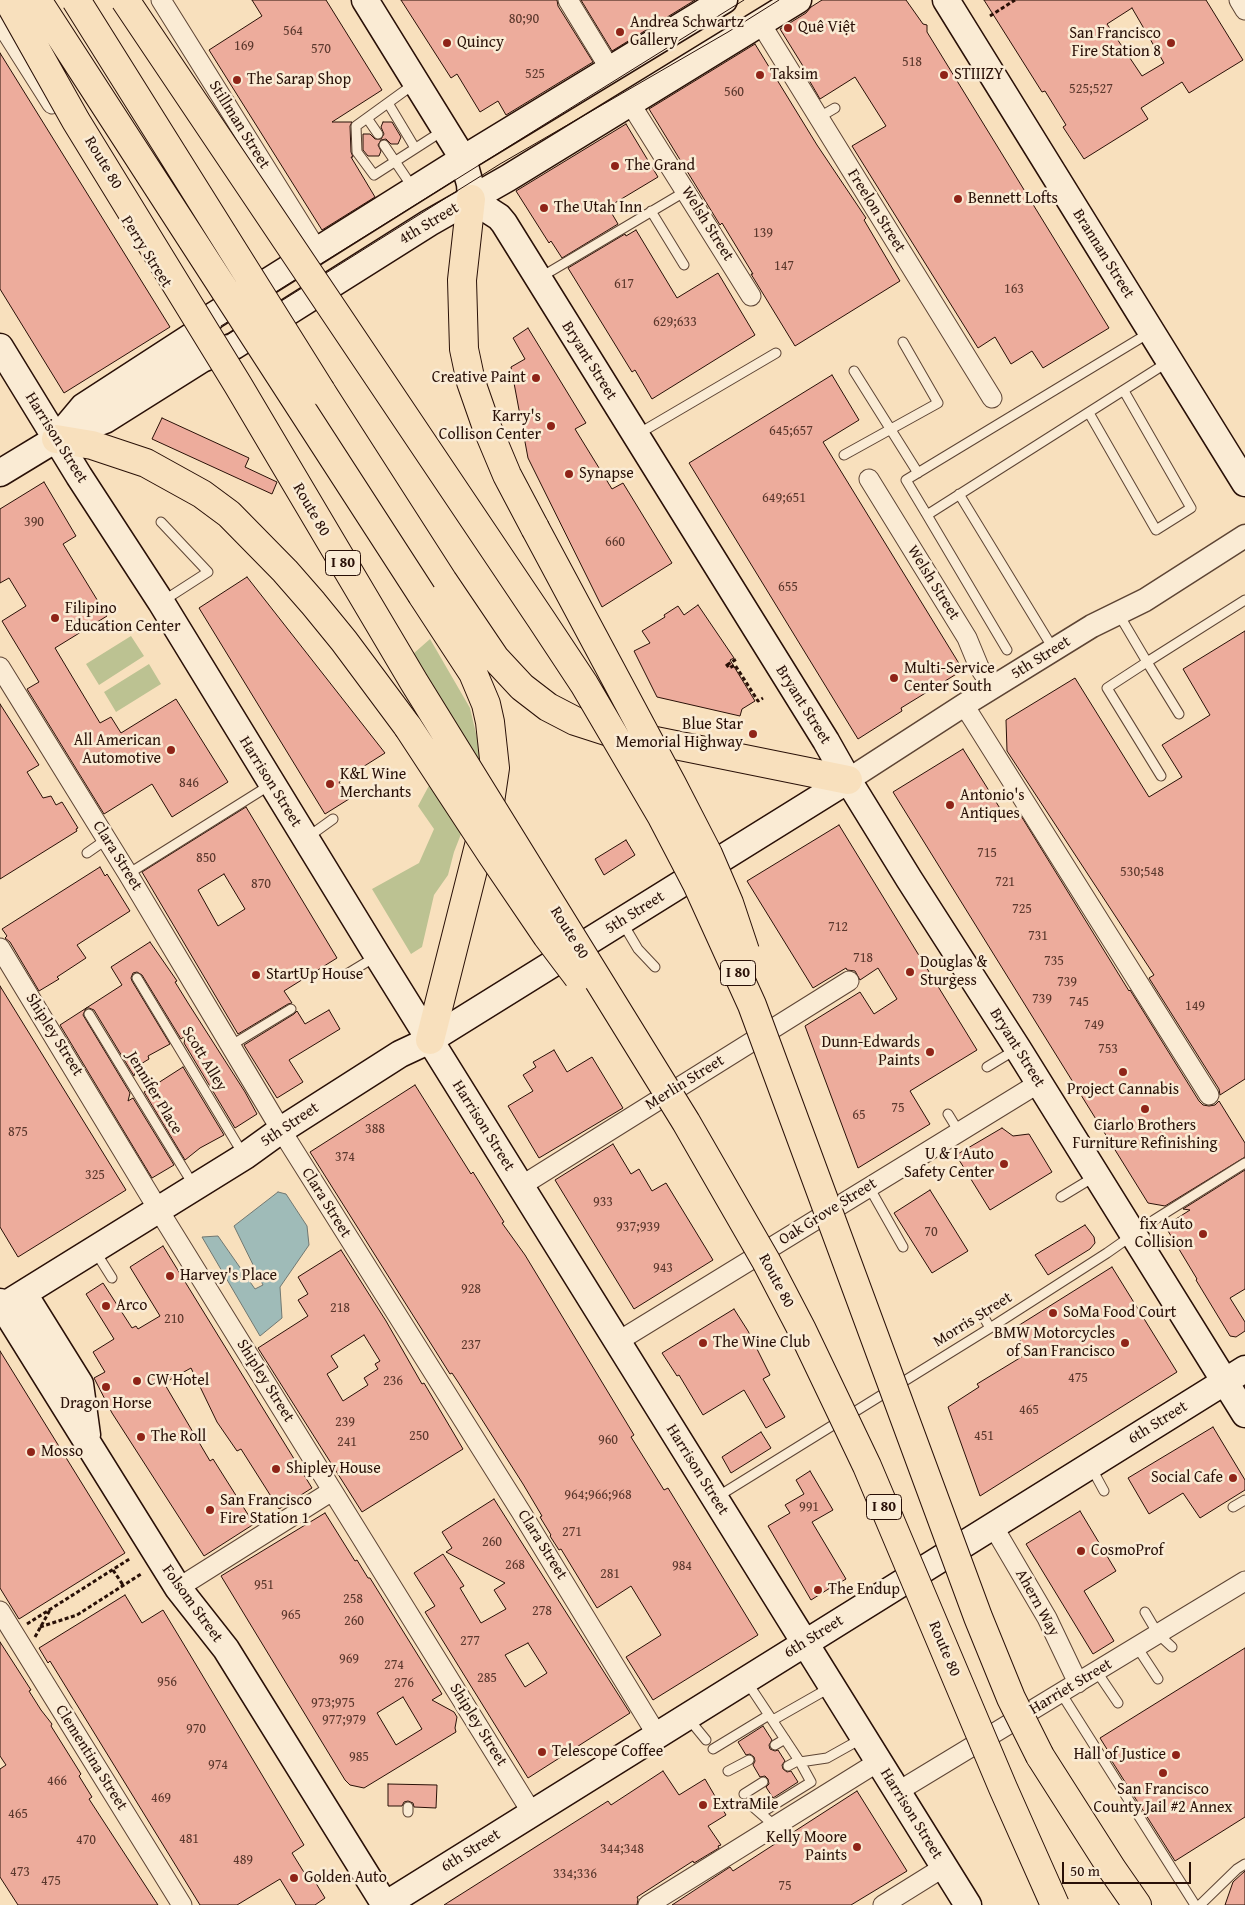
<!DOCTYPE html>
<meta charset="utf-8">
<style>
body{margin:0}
#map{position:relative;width:1245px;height:1905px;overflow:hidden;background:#f8e0bd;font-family:"Gentium Book Plus",serif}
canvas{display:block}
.scale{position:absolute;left:1062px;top:1862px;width:129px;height:22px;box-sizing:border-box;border:2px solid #291007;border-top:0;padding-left:6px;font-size:15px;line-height:18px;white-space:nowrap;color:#291007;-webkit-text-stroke:4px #faebd4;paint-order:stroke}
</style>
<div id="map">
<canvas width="1245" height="1905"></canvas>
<div class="scale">50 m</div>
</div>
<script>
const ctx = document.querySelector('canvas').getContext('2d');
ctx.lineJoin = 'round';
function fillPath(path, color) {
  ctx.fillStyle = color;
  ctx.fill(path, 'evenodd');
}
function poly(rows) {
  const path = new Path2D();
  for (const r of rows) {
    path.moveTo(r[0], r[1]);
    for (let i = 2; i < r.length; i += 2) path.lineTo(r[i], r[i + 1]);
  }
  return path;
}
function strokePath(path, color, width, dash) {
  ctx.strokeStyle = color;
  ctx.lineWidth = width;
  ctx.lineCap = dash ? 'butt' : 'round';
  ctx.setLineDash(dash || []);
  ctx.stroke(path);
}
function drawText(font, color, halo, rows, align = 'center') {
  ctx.font = font + ' "Gentium Book Plus",serif';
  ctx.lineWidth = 5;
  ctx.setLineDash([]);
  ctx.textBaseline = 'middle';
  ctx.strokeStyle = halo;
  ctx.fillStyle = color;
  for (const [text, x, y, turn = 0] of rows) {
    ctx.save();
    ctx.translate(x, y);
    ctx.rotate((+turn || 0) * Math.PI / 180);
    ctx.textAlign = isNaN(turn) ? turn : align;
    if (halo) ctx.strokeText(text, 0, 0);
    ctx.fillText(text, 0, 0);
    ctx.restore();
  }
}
fillPath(poly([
 [131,636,144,656,99,685,86,664],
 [430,639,470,708,479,746,480,759,477,793,454,852,448,875,434,895,422,947,411,954,372,889,419,863,434,829,418,806,439,767,447,708,413,654],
 [149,664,161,684,116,712,104,692]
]), '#bcc292');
const water = poly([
 [278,1192,286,1194,307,1226,309,1245,280,1287,282,1318,260,1336,202,1237,218,1236,255,1289,263,1285,234,1226,278,1192]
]);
fillPath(water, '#9fbbb8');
strokePath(water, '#707771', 1);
const building = poly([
 [252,0,326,0,382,90,332,122,352,122,350,126,351,152,353,157,351,157,375,197,322,230,209,50,262,16,252,0],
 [401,0,557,0,558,6,593,62,506,115,498,101,480,112,457,74,451,78,401,0],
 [581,0,695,0,612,51,581,0],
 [822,0,906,0,923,24,927,25,927,32,1109,328,1043,368,1032,351,1011,364,995,337,978,348,852,146,886,126,855,77,820,99,809,80,811,79,780,29,806,13,811,7,822,0],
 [984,0,1206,0,1243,60,1189,93,1182,82,1141,108,1148,119,1084,159,1063,127,1066,125,1045,91,1042,92,984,0],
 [1132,8,1164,63,1142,76,1107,24,1132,8],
 [755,44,817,145,866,218,864,220,900,281,795,346,751,274,753,274,722,223,720,225,649,109,755,44],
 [0,53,170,327,64,393,0,289,0,53],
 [383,122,392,122,401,137,398,144,391,144,386,139,381,140,378,145,381,151,379,156,368,156,363,150,363,134,370,134,375,139,381,139,384,134,381,127,383,122],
 [626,124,658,177,608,207,618,224,562,258,551,241,549,243,516,191,626,124],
 [636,230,677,298,718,273,755,335,652,399,635,370,632,372,568,268,625,234,626,236,636,230],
 [528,328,586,423,575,429,612,489,623,483,672,563,602,607,528,458,511,367,525,359,513,338,528,328],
 [832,375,859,420,823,442,963,670,901,708,902,711,858,739,689,463,832,375],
 [162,418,249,458,245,467,277,482,272,494,152,439,162,418],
 [44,482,76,536,63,544,107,616,55,648,100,723,111,717,121,733,176,699,228,782,172,817,152,784,104,814,27,689,39,682,2,621,26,606,9,578,0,583,0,509,44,482],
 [247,577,385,753,339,782,349,799,325,814,199,608,247,577],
 [698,605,734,658,730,660,755,701,742,709,740,716,657,697,634,651,650,643,642,631,665,617,664,615,678,606,684,615,698,605],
 [1245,631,1245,1079,1220,1095,1219,1089,1149,978,1154,975,1007,751,1006,720,1075,678,1149,797,1182,777,1162,745,1210,715,1183,669,1245,631],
 [0,704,39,765,27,772,43,798,51,796,56,805,62,802,78,828,76,829,77,831,0,879,0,704],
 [963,749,1006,818,1018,811,1129,991,1130,990,1199,1101,1203,1105,1209,1106,1215,1105,1219,1101,1245,1143,1245,1157,1165,1206,1148,1203,893,792,963,749],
 [246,807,337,958,284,991,292,1003,288,1004,238,1034,142,872,246,807],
 [224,874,245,909,218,926,198,890,224,874],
 [839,825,977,1050,910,1091,930,1124,858,1168,805,1026,860,992,874,1014,897,999,878,968,860,980,855,971,847,970,846,968,813,988,747,881,839,825],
 [626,840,635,855,604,875,595,859,626,840],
 [100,867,105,876,107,874,130,911,77,945,86,958,57,977,59,979,39,991,10,942,5,938,7,936,2,929,100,867],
 [150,942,177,981,175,982,188,1003,245,1092,257,1114,235,1128,184,1043,186,1035,181,1039,142,975,137,972,133,973,131,978,132,981,170,1044,148,1056,149,1059,136,1067,134,1076,94,1010,89,1008,86,1008,83,1015,130,1093,128,1101,133,1098,174,1165,152,1178,60,1025,122,985,111,967,150,942],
 [0,986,126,1190,18,1257,0,1227,0,986],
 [329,1010,340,1029,289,1060,303,1082,277,1098,244,1045,294,1014,297,1011,305,1024,329,1010],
 [554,1050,567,1072,592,1057,623,1108,539,1158,508,1106,533,1091,523,1075,536,1067,533,1062,554,1050],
 [183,1067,224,1135,200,1148,185,1160,144,1092,183,1067],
 [415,1085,471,1174,473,1172,504,1222,502,1223,525,1255,634,1435,631,1437,664,1490,668,1488,758,1635,653,1700,626,1657,661,1635,631,1586,597,1608,561,1549,559,1550,550,1536,551,1535,540,1517,542,1516,523,1484,458,1382,452,1373,450,1374,310,1152,415,1085],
 [1002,1128,1013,1136,1029,1134,1052,1172,990,1210,956,1155,1002,1128],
 [613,1144,631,1174,639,1169,652,1191,666,1183,713,1260,634,1309,555,1180,613,1144],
 [1245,1170,1245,1289,1230,1298,1245,1322,1245,1331,1236,1337,1230,1336,1196,1280,1197,1279,1165,1226,1190,1210,1183,1209,1245,1170],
 [930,1190,968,1251,932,1273,894,1213,930,1190],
 [1085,1225,1094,1237,1095,1243,1090,1249,1048,1275,1035,1255,1085,1225],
 [163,1246,312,1488,279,1509,241,1449,237,1451,217,1422,191,1368,164,1383,210,1461,213,1459,254,1524,204,1556,112,1413,94,1378,105,1372,93,1352,114,1339,86,1294,103,1283,132,1328,136,1326,138,1329,160,1316,130,1267,163,1246],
 [341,1250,386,1321,422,1384,424,1383,463,1449,362,1512,258,1348,308,1316,298,1300,308,1294,298,1277,341,1250],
 [364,1335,380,1361,375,1364,378,1369,364,1378,368,1385,343,1401,327,1374,338,1367,331,1356,364,1335],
 [1112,1267,1177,1372,980,1496,948,1407,979,1387,977,1384,1028,1353,1013,1329,1112,1267],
 [734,1309,748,1331,770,1375,763,1379,785,1417,766,1428,744,1390,703,1415,679,1375,677,1376,662,1353,734,1309],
 [0,1351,125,1553,19,1619,0,1588,0,1351],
 [1213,1427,1245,1480,1245,1490,1200,1518,1183,1493,1149,1514,1128,1478,1213,1427],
 [761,1432,771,1448,731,1473,722,1457,761,1432],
 [810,1471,833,1510,812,1522,846,1579,836,1585,836,1591,830,1588,811,1600,768,1526,790,1513,785,1505,804,1494,796,1480,810,1471],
 [494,1499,630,1713,528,1778,425,1612,435,1606,414,1573,443,1554,464,1586,460,1588,481,1623,506,1609,494,1590,505,1583,446,1552,452,1548,442,1532,494,1499],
 [528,1643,547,1673,525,1687,505,1655,528,1643],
 [1080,1511,1116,1571,1084,1591,1114,1641,1093,1654,1026,1544,1080,1511],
 [325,1513,355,1561,357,1560,368,1578,370,1578,442,1694,432,1700,454,1712,457,1717,455,1728,456,1732,364,1788,350,1785,345,1780,221,1576,325,1513],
 [403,1697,422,1729,396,1745,377,1713,403,1697],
 [125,1595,142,1623,163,1610,186,1648,304,1845,292,1853,310,1882,314,1880,325,1898,315,1905,296,1905,280,1879,237,1905,200,1905,50,1661,48,1663,39,1648,125,1595],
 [0,1642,31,1690,29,1691,41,1710,52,1724,51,1726,81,1774,79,1776,92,1797,89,1799,158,1905,18,1905,0,1877,0,1769,6,1765,0,1756,0,1642],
 [1245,1648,1245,1817,1175,1861,1108,1755,1110,1754,1100,1738,1245,1648],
 [763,1726,772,1740,769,1745,770,1749,775,1751,778,1750,785,1761,782,1765,783,1769,787,1772,791,1771,798,1782,773,1798,766,1787,769,1784,768,1779,765,1776,760,1777,753,1765,755,1761,754,1757,750,1754,746,1755,738,1742,763,1726],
 [663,1771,679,1795,705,1779,726,1815,708,1826,721,1845,718,1846,719,1848,694,1863,693,1861,637,1897,638,1899,637,1905,444,1905,608,1801,611,1805,663,1771],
 [388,1784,437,1785,436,1808,414,1807,413,1803,408,1801,404,1802,402,1806,388,1806,388,1784],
 [857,1791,907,1871,851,1905,672,1905,730,1867,733,1871,857,1791],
 [1245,1871,1245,1905,1225,1905,1233,1882,1245,1871]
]);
fillPath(building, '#edac9c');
strokePath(building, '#291007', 1);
const service = poly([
 [414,84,356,126,357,152,374,175,444,130],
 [388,103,415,148],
 [367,118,378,134],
 [818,118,835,108],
 [384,145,413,188],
 [651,211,684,265],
 [541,277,686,191],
 [854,371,918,473],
 [1089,413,1156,530,1191,508,1124,391],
 [638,434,776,353],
 [844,455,938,403,903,342],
 [959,494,1054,650],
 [927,515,906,480,1149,333],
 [161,522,208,572,163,601],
 [1118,613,1147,662,1245,600],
 [1007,650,927,515,1168,362],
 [1161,776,1107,688,1147,662,1179,714],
 [308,837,333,819],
 [87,853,107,839],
 [128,874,270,785],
 [622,922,638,949,655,967],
 [347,974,375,957],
 [137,978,243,1154],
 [89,1014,194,1186],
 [230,1046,291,1009],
 [987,1067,1015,1050],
 [948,1114,959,1132],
 [869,1187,903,1247],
 [1061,1197,1094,1177],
 [95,1251,112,1278],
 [982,1314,990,1328],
 [1091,1467,1104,1491],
 [717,1497,990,1328,1107,1253,1154,1220,1245,1163],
 [1233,1507,1245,1500],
 [1145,1612,1158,1634,1172,1647],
 [1137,1647,1158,1679],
 [1097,1672,1118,1703],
 [747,1682,800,1762,827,1758,861,1739],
 [1061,1693,1195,1905],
 [688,1718,706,1740],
 [773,1720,831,1687],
 [775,1745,785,1739],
 [713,1749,769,1715],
 [788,1766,799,1760],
 [728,1771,749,1760],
 [744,1794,763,1782],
 [751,1805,775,1826],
 [408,1807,408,1812],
 [761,1813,811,1782,800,1762],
 [1200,1905,1237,1869,1245,1864]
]);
const minor = poly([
 [161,0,317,250],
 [568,0,610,69],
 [1239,0,1245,10],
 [0,22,52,104],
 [761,24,992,398],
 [630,103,751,296],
 [869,479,967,638,979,667,993,688],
 [0,667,128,874,281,1130,521,1512,657,1735],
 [964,705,1209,1095],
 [0,948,158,1209,532,1813],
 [521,1186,849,981],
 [617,1342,1039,1083],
 [993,1526,1047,1618,1078,1683],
 [178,1588,332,1491],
 [0,1611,182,1905],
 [897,1792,1245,1581],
 [648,1905,878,1762],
 [883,1905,944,1867]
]);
const tertiary = poly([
 [848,780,964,705,1092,626,1145,600,1245,536]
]);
const secondary = poly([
 [365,0,459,152,463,159,470,184,471,199],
 [946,0,1245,483],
 [471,199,499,217,504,223,826,741,848,780,909,879,1018,1049,1245,1414],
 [0,347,79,476,161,602,377,955,968,1905],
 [57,438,83,407,197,333,213,316,463,159,724,0],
 [0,473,56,439,105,420,202,359,234,346,429,223,508,178,798,0],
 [24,1294,80,1384,87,1435],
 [0,1302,178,1588,226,1649,385,1905],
 [0,1308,245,1156,281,1130,400,1054,430,1040,848,780],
 [385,1905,1245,1369]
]);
const motorway = poly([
 [471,199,462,280,464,349,471,382,486,425,507,475,535,528],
 [321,391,443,581,495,658,522,687,548,707,575,721,606,731,848,780],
 [56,439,92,445,146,463,202,494,229,514,285,571,313,603,344,641,408,727],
 [422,595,473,673,486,704,490,722,495,768,490,802,430,1040],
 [1040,1756,1112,1869,1137,1905]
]);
strokePath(service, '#5d4434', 11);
strokePath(minor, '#5d4434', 21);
strokePath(tertiary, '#5d4434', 25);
strokePath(secondary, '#291007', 29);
strokePath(motorway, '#291007', 30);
strokePath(poly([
 [990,16,1015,0],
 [727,665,738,658],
 [726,666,727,665,729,668,735,665,758,701,763,698],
 [113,1570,123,1585],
 [27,1624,131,1558],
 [40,1627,77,1615,141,1574],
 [35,1637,50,1610]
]), '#291007', 3, [4, 2.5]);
strokePath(service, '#faebd4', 9);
strokePath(minor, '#faebd4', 19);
strokePath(tertiary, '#faebd4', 22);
strokePath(secondary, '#faebd4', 26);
strokePath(motorway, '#f8e0bd', 28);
strokePath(poly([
 [221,326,744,0],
 [227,335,500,164,728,32,779,0]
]), '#291007', 1);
const motorwayBridge = poly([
 [8,0,76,121,238,385,414,682,686,1122,766,1261,802,1330,867,1466,1003,1788,1055,1905],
 [37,0,422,595],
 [76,0,321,391],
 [125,0,541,619,584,684,662,817,697,884,752,1005,978,1617,1011,1698,1040,1756],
 [535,528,672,784,708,854,729,903,745,951],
 [408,727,492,855,547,936,578,977]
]);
strokePath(motorwayBridge, '#291007', 30, []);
strokePath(motorwayBridge, '#f8e0bd', 28);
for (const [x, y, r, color] of [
 [788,28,5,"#8f2418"],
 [620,32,5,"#8f2418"],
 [447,43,5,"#8f2418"],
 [1171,43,5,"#8f2418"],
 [760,75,5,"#8f2418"],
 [944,75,5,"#8f2418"],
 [237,80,5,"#8f2418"],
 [615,166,5,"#8f2418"],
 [958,199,5,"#8f2418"],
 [544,208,5,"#8f2418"],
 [536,378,5,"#8f2418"],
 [551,426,5,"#8f2418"],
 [569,474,5,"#8f2418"],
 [55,618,5,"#8f2418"],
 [894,678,5,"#8f2418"],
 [753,734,5,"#8f2418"],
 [171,750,5,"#8f2418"],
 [330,784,5,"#8f2418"],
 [950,805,5,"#8f2418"],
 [910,972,5,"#8f2418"],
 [256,975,5,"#8f2418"],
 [930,1052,5,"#8f2418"],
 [1123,1072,5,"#8f2418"],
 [1145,1109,5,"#8f2418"],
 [1004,1164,5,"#8f2418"],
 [1203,1234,5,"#8f2418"],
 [170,1276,5,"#8f2418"],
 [106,1306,5,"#8f2418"],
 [1053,1313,5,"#8f2418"],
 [703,1343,5,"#8f2418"],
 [1125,1343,5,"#8f2418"],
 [137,1381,5,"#8f2418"],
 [106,1387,5,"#8f2418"],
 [141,1437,5,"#8f2418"],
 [31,1452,5,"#8f2418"],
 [276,1469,5,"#8f2418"],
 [1233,1478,5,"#8f2418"],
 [210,1510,5,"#8f2418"],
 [1081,1551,5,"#8f2418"],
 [818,1590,5,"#8f2418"],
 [542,1752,5,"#8f2418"],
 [1176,1755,5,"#8f2418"],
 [1163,1773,5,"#8f2418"],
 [703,1805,5,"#8f2418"],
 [857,1847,5,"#8f2418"],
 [294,1878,5,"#8f2418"]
]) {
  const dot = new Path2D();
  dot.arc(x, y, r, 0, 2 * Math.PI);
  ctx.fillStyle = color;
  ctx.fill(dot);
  strokePath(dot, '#faebd4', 2);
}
drawText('14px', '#5a372c', null, [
 ["80;90",524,19],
 ["564",293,31],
 ["169",244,46],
 ["570",321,49],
 ["518",912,62],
 ["525",535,74],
 ["525;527",1091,89],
 ["560",734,92],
 ["139",763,233],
 ["147",784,266],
 ["617",624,284],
 ["163",1014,289],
 ["629;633",675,322],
 ["645;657",791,431],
 ["649;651",784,498],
 ["390",34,522],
 ["660",615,542],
 ["655",788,587],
 ["846",189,783],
 ["715",987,853],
 ["850",206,858],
 ["530;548",1142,872],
 ["721",1005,882],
 ["870",261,884],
 ["725",1022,909],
 ["712",838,927],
 ["731",1038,936],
 ["718",863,958],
 ["735",1054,961],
 ["739",1067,982],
 ["739",1042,999],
 ["745",1079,1002],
 ["149",1195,1006],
 ["749",1094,1025],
 ["753",1108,1049],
 ["75",898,1108],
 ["65",859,1115],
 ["388",375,1129],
 ["875",18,1132],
 ["374",345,1157],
 ["325",95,1175],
 ["933",603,1202],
 ["937;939",638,1227],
 ["70",931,1232],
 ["943",663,1268],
 ["928",471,1289],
 ["218",340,1308],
 ["210",174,1319],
 ["237",471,1345],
 ["475",1078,1378],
 ["236",393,1381],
 ["465",1029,1410],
 ["239",345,1422],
 ["250",419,1436],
 ["451",984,1436],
 ["960",608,1440],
 ["241",347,1442],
 ["964;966;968",598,1495],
 ["991",809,1507],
 ["271",572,1532],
 ["260",492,1542],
 ["268",515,1565],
 ["984",682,1566],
 ["281",610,1574],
 ["951",264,1585],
 ["258",353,1599],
 ["278",542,1611],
 ["965",291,1615],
 ["260",354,1621],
 ["277",470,1641],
 ["969",349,1659],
 ["274",394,1665],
 ["285",487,1678],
 ["956",167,1682],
 ["276",404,1683],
 ["973;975",333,1703],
 ["977;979",344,1720],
 ["970",196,1729],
 ["985",359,1757],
 ["974",218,1765],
 ["466",57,1781],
 ["469",161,1798],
 ["465",18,1814],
 ["481",189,1839],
 ["470",86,1840],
 ["344;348",622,1849],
 ["489",243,1860],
 ["473",20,1872],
 ["334;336",575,1874],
 ["475",51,1881],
 ["75",785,1886]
]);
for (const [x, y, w] of [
 [343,563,35],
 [738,973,35],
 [884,1507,35]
]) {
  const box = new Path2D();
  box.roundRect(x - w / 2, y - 12.5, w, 25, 4);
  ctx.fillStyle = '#faebd4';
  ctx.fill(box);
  strokePath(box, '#291007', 1);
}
drawText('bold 15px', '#291007', null, [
 ["I 80",343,563],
 ["I 80",738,973],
 ["I 80",884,1507]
]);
drawText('16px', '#291007', '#faebd4', [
 ["Andrea Schwartz",630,23],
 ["Gallery",630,41],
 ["Quê Việt",798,28],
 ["San Francisco",1161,34,"right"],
 ["Fire Station 8",1161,52,"right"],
 ["Quincy",457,43],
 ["Taksim",770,75],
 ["STIIIZY",954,75],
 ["The Sarap Shop",247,80],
 ["The Grand",625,166],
 ["Bennett Lofts",968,199],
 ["The Utah Inn",554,208],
 ["Creative Paint",526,378,"right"],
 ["Karry's",541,417,"right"],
 ["Collison Center",541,435,"right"],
 ["Synapse",579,474],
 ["Filipino",65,609],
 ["Education Center",65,627],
 ["Multi-Service",904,669],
 ["Center South",904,687],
 ["Blue Star",743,725,"right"],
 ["Memorial Highway",743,743,"right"],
 ["All American",161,741,"right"],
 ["Automotive",161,759,"right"],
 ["K&L Wine",340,775],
 ["Merchants",340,793],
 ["Antonio's",960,796],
 ["Antiques",960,814],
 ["Douglas &",920,963],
 ["Sturgess",920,981],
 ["StartUp House",266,975],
 ["Dunn-Edwards",920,1043,"right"],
 ["Paints",920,1061,"right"],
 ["Project Cannabis",1123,1090,"center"],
 ["Ciarlo Brothers",1145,1126,"center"],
 ["Furniture Refinishing",1145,1144,"center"],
 ["U & I Auto",994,1155,"right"],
 ["Safety Center",994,1173,"right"],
 ["fix Auto",1193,1225,"right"],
 ["Collision",1193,1243,"right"],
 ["Harvey's Place",180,1276],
 ["Arco",116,1306],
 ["SoMa Food Court",1063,1313],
 ["BMW Motorcycles",1115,1334,"right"],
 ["of San Francisco",1115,1352,"right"],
 ["The Wine Club",713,1343],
 ["CW Hotel",147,1381],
 ["Dragon Horse",106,1404,"center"],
 ["The Roll",151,1437],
 ["Mosso",41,1452],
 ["Shipley House",286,1469],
 ["Social Cafe",1223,1478,"right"],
 ["San Francisco",220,1501],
 ["Fire Station 1",220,1519],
 ["CosmoProf",1091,1551],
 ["The Endup",828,1590],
 ["Telescope Coffee",552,1752],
 ["Hall of Justice",1166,1755,"right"],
 ["San Francisco",1163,1790,"center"],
 ["County Jail #2 Annex",1163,1808,"center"],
 ["ExtraMile",713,1805],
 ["Kelly Moore",847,1838,"right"],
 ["Paints",847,1856,"right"],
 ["Golden Auto",304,1878]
], 'left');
drawText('16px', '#291007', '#faebd4', [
 ["Stillman Street",239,125,58],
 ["Route 80",103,163,59],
 ["Freelon Street",876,211,58],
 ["4th Street",429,224,-31],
 ["Welsh Street",707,224,58],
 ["Perry Street",146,252,58],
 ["Brannan Street",1103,254,58],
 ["Bryant Street",589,361,58],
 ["Harrison Street",56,438,58],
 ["Route 80",311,510,60],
 ["Welsh Street",933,583,58],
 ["5th Street",1041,658,-32],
 ["Bryant Street",803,705,58],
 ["Harrison Street",270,782,58],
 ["Clara Street",117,856,58],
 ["5th Street",635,913,-32],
 ["Route 80",569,933,58],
 ["Shipley Street",54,1035,58],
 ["Bryant Street",1017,1048,58],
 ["Scott Alley",204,1059,59],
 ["Merlin Street",685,1083,-32],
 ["Jennifer Place",154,1093,59],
 ["5th Street",290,1125,-34],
 ["Harrison Street",483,1126,58],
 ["Clara Street",326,1203,58],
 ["Oak Grove Street",828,1212,-32],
 ["Route 80",776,1281,62],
 ["Morris Street",973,1320,-32],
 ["Shipley Street",265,1381,58],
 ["6th Street",1158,1423,-32],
 ["Harrison Street",697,1470,58],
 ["Clara Street",542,1545,58],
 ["Ahern Way",1037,1603,61],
 ["Folsom Street",192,1604,54],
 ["6th Street",814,1637,-32],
 ["Route 80",944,1649,67],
 ["Harriet Street",1071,1687,-31],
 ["Shipley Street",478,1725,58],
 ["Clementina Street",91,1758,58],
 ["Harrison Street",911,1814,58],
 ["6th Street",471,1851,-32]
]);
</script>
